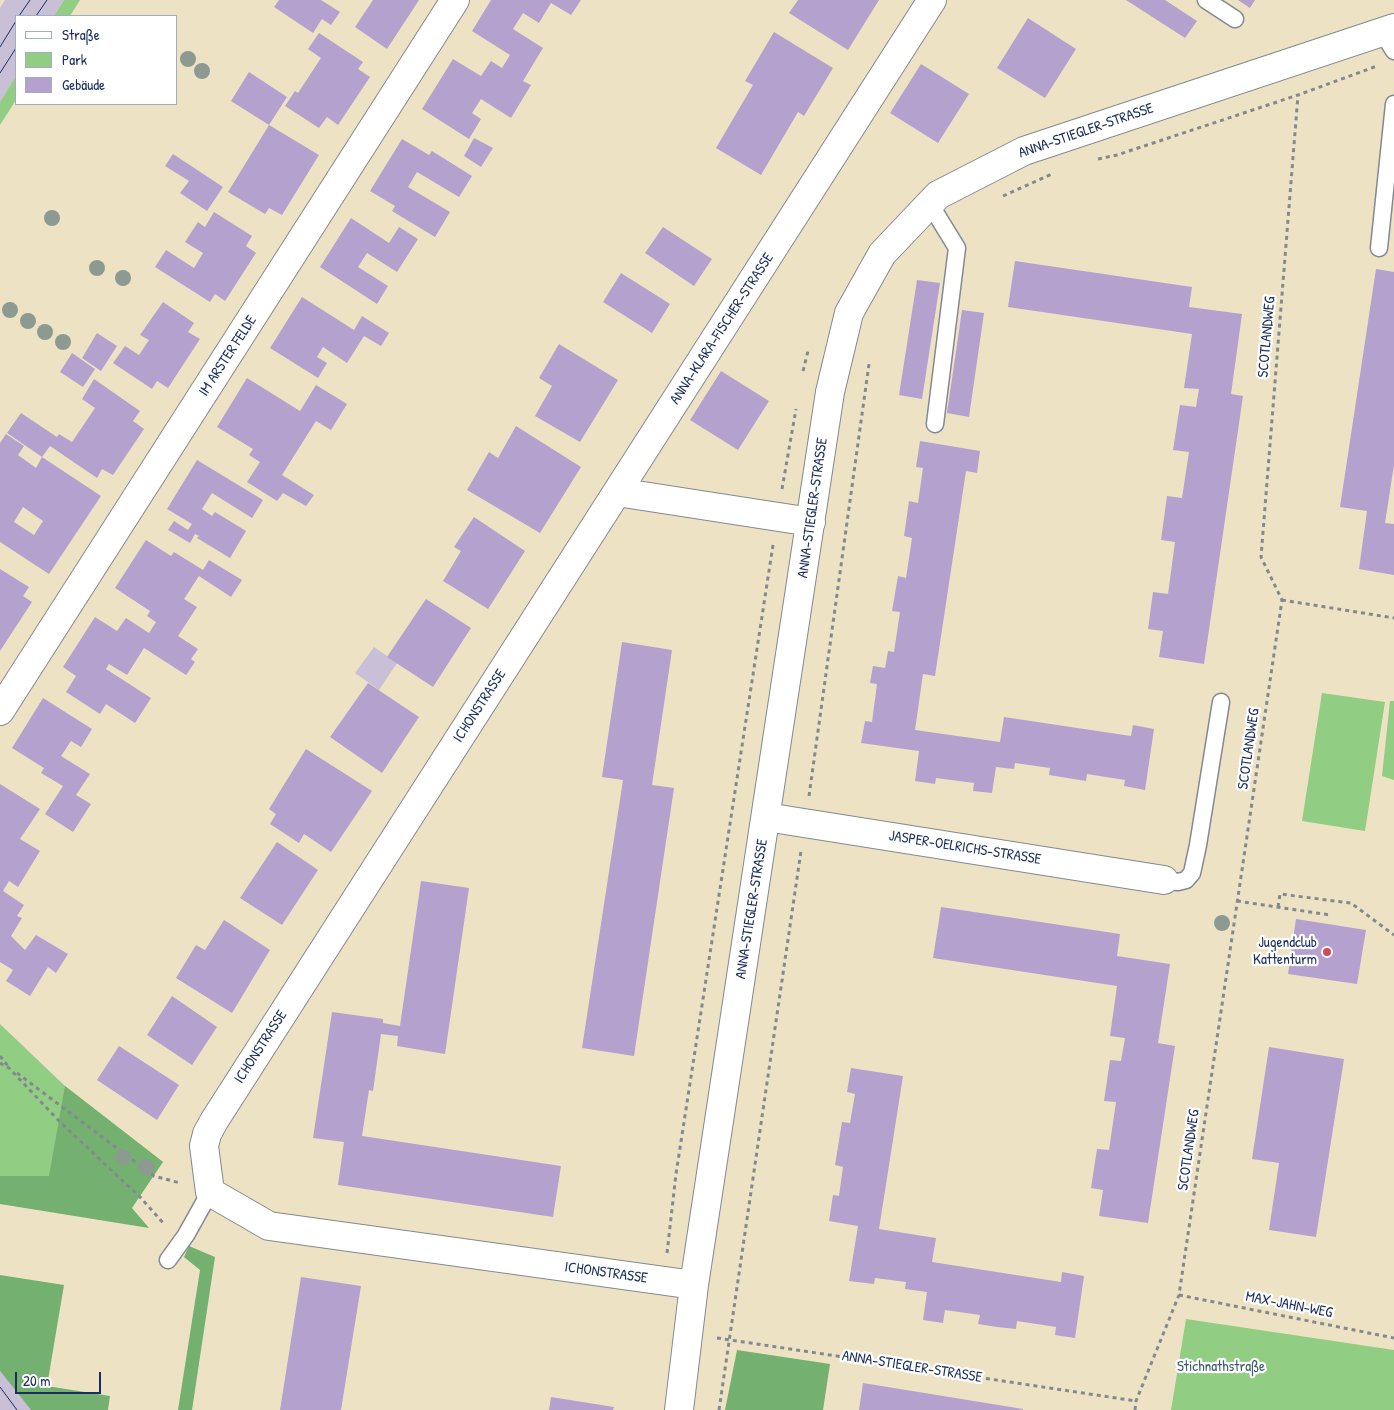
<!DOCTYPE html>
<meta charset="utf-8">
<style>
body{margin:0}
#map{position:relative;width:1394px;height:1410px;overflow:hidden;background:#ede3c4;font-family:"Patrick Hand",sans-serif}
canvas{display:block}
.legend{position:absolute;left:15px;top:15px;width:162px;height:90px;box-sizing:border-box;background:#fff;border:1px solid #a4acbf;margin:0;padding:6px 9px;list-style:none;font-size:15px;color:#1b2f5e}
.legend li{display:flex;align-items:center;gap:10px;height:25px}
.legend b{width:25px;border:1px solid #a4acbf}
.scale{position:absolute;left:15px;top:1372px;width:86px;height:22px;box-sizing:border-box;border:2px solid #1b2f5e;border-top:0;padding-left:6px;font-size:15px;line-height:18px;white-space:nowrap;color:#1b2f5e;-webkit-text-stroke:4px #fff;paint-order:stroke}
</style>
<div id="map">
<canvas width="1394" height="1410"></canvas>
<ul class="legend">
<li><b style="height:6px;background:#fff"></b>Straße</li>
<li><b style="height:14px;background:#91cd82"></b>Park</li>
<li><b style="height:14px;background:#b4a1cd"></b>Gebäude</li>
</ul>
<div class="scale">20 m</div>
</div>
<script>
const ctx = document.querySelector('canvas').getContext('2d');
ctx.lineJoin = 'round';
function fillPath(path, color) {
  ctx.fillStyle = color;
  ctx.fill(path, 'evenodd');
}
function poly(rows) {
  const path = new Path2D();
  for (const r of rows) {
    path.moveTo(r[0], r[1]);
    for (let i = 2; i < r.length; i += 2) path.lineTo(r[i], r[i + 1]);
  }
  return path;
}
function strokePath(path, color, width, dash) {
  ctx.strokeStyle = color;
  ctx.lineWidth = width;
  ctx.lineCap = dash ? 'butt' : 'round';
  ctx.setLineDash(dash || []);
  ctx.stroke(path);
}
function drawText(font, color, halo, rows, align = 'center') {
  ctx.font = font + ' "Patrick Hand",sans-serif';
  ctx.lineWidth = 4.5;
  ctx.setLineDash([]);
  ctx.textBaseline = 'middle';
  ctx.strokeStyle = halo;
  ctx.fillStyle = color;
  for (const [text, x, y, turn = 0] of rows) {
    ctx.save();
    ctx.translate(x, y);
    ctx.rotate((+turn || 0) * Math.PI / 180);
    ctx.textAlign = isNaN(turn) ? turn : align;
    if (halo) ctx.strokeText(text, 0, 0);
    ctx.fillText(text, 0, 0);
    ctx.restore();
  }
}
fillPath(poly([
 [5,0,64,0,54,16,16,16,16,76,0,102,0,8],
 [374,647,397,663,379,690,355,673],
 [0,1371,31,1410,0,1410]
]), '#c9bfd7');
fillPath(poly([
 [64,0,80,0,70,16,54,16],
 [16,76,16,100,0,125,0,102],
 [1322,693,1385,702,1365,831,1302,821],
 [1390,701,1394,701,1394,780,1382,776],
 [0,1024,65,1086,163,1162,0,1187],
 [1186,1319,1394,1350,1394,1410,1171,1410]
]), '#91cd82');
fillPath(poly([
 [65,1086,163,1162,132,1208,149,1228,0,1204,0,1176,49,1176],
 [189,1246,215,1257,192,1410,178,1410,200,1270,184,1257],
 [0,1275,64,1285,47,1386,110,1396,108,1410,31,1410,0,1371],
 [737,1350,830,1364,823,1410,725,1410]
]), '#74b070');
fillPath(poly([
 [279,0,321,0,340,12,331,25,322,19,313,33,274,7],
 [373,0,419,0,387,49,355,27],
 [491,0,581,0,571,15,551,3,539,23,523,13,513,29,543,48,523,81,531,85,511,118,481,99,472,113,481,119,469,139,422,109,453,59,481,76,491,61,502,68,510,55,472,31],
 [798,0,879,0,848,50,789,13],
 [1126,0,1165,0,1197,21,1185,38],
 [1238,0,1255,0,1250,8],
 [1028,18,1076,49,1045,98,997,68],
 [774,32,833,68,804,116,798,112,761,175,716,148,753,85,745,81],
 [319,33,363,62,358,69,370,77,338,125,327,117,319,128,285,106,295,91,298,93,321,58,308,49],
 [921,64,969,94,938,143,890,113],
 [249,72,287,97,269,125,231,101],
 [269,125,319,155,282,215,269,208,265,214,228,192],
 [474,138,493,148,481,167,464,156],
 [402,139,429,155,432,151,472,176,459,197,417,172,408,187,450,212,435,237,392,211,395,206,370,191],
 [173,154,223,187,207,211,180,193,189,181,165,166],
 [214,212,252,236,246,246,256,253,225,301,215,294,210,302,155,267,166,250,194,268,203,253,185,242,198,222,205,227],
 [351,218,389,243,399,227,418,239,397,272,367,253,358,267,388,286,377,304,320,267],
 [663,227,712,259,694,286,645,253],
 [1015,261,1192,287,1189,307,1242,314,1231,394,1243,396,1204,664,1159,657,1163,631,1148,629,1153,592,1168,594,1175,542,1161,540,1167,496,1182,498,1189,452,1173,450,1180,405,1196,407,1199,389,1184,388,1192,334,1008,307],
 [1376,269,1394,272,1394,465,1385,523,1394,524,1394,575,1359,569,1367,511,1340,507],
 [621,273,670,304,652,333,603,302],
 [917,280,940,283,922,399,899,395],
 [302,297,354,330,362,316,389,333,381,346,364,336,347,363,323,347,317,357,327,363,318,378,270,348],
 [163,302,194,323,188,332,200,339,168,388,157,381,152,389,113,363,125,346,139,355,149,340,140,335],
 [962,310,984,313,969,417,947,413],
 [97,333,117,346,101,371,82,358],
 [559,344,618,380,580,442,535,416,552,386,539,378],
 [72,353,95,369,83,387,60,372],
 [721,371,769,401,738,450,690,420],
 [247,378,300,411,316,385,347,404,331,430,316,421,282,475,314,495,306,506,283,493,277,501,247,482,260,462,249,455,253,449,217,427],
 [94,379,140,411,133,421,144,429,113,475,102,469,97,478,50,446,42,457,7,433,21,413,57,437,59,434,72,442,95,408,82,399],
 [516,426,581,467,540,533,467,490,489,452,498,458],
 [6,434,24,446,18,455,36,468,42,457,101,496,49,574,0,542,0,443],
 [23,507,43,521,34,535,14,522],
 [920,441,980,451,977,473,966,471,935,676,923,674,915,730,1000,742,1004,717,1131,736,1133,725,1154,729,1145,790,1124,786,1125,780,1087,774,1086,781,1049,775,1050,768,1015,763,1014,769,996,767,992,793,973,791,974,783,936,778,935,784,915,781,919,751,861,743,865,721,872,722,877,684,870,683,873,666,885,668,888,651,894,652,900,612,892,611,898,576,906,578,912,538,904,536,909,501,918,503,923,468,916,467],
 [197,460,263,500,252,518,212,493,202,509,212,516,215,512,246,531,230,558,197,538,199,536,195,534,190,543,168,530,174,521,188,530,192,524,167,509],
 [474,517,525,551,488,609,443,581,461,551,454,547],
 [146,540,171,556,174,552,203,570,209,560,242,580,231,597,199,576,184,599,197,607,178,636,198,649,191,659,195,662,186,675,144,648,127,675,109,664,106,669,151,698,135,723,106,704,100,714,66,692,76,676,63,667,95,617,117,631,126,618,149,633,156,622,147,616,150,611,115,588],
 [0,569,29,587,23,596,32,602,0,651],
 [426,599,471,628,433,687,387,657],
 [622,642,672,650,652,785,674,788,634,1056,582,1048,623,780,602,777],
 [368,683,419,717,382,773,330,737],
 [43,698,92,729,81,747,71,741,61,756,90,774,76,795,91,804,73,832,45,814,63,786,41,773,44,768,12,748],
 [306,749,372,791,331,852,304,834,299,843,270,824,276,814,269,809],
 [0,784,40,809,20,839,40,851,18,887,9,881,3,891,24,905,17,916,22,918,11,936,25,950,36,935,68,954,56,973,48,967,30,996,6,981,13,970,0,962],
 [277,842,318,870,282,925,240,898],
 [421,881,469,888,445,1054,397,1046,398,1036,381,1034,373,1091,369,1090,362,1136,561,1166,553,1217,338,1185,344,1142,313,1138,332,1012,383,1019,383,1023,400,1026],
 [941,907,1120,934,1117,956,1170,964,1158,1043,1175,1046,1148,1223,1099,1216,1103,1190,1091,1188,1097,1149,1109,1150,1116,1102,1104,1101,1110,1060,1121,1061,1125,1038,1110,1036,1117,986,933,958],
 [1296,919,1366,930,1357,984,1288,974],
 [224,920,270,950,232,1013,176,978,196,945,205,950],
 [172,996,217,1027,192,1065,147,1035],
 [119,1046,179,1085,157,1120,97,1080],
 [1269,1047,1344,1059,1316,1237,1269,1230,1279,1163,1252,1159],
 [851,1068,903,1076,879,1229,936,1238,932,1262,1061,1282,1062,1272,1084,1276,1075,1338,1055,1335,1056,1327,1017,1321,1016,1329,997,1327,978,1324,980,1315,945,1310,943,1323,923,1320,927,1292,905,1289,906,1282,875,1278,874,1284,849,1281,858,1226,829,1221,833,1195,839,1196,843,1167,835,1165,842,1122,850,1123,855,1094,847,1092],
 [301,1277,361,1286,341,1410,280,1410],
 [863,1383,1023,1409,1023,1410,859,1410],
 [551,1397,614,1407,613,1410,549,1410]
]), '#b4a1cd');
const service = poly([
 [1206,0,1235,19],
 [1382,32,1394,51],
 [930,204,957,248,935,424],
 [1379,248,1394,104],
 [1164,880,1178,882,1186,880,1192,873,1198,845,1221,702],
 [168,1260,186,1235,210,1192]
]);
const minor = poly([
 [617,492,214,1121,207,1134,204,1146,210,1192,269,1226,694,1285],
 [811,522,617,492,932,0],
 [0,711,455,0],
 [766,817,1164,880],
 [679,1410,694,1285,830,392,849,313,882,254,938,195,1024,151,1394,28]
]);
strokePath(service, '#848991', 19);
strokePath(minor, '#848991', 30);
strokePath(poly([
 [1098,159,1117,155,1298,95,1377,66],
 [1003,196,1052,174],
 [803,371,808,351],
 [782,489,796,409],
 [1282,600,1394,618],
 [809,796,869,364],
 [1237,901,1330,915],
 [1278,907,1280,894,1351,903,1394,935],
 [0,1056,8,1066],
 [0,1063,9,1068,60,1122,140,1197,165,1225],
 [17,1073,154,1176,180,1183],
 [667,1253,676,1174,773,545],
 [1179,1295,1394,1338],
 [717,1338,1136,1401],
 [719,1410,801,851],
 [1135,1410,1136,1401,1179,1295,1282,600,1261,557,1298,95]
]), '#848991', 3, [4, 4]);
strokePath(service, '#fff', 16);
strokePath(minor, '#fff', 28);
strokePath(poly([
 [19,16,30,0],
 [36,16,47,0],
 [0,47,16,21],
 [0,73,16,48],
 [0,1387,17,1410]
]), '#1b2f5e', 1);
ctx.fillStyle = '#8d9a92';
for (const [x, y] of [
 [188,59],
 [202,71],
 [52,218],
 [97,268],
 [123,278],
 [10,310],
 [28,321],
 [45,332],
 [63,342],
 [1222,923],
 [123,1157],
 [146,1167]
]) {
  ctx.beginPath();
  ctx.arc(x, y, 8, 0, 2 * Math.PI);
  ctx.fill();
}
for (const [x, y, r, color] of [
 [1327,952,5,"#d1495b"]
]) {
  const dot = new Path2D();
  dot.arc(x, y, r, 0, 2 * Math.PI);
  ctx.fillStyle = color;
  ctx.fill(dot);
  strokePath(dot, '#fff', 2);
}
drawText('15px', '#1b2f5e', '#fff', [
 ["ANNA-STIEGLER-STRASSE",1086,131,-19],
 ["ANNA-KLARA-FISCHER-STRASSE",722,329,-57],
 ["SCOTLANDWEG",1267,337,-85],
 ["IM ARSTER FELDE",228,356,-57],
 ["ANNA-STIEGLER-STRASSE",813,508,-82],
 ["ICHONSTRASSE",480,706,-57],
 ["SCOTLANDWEG",1249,749,-82],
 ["JASPER-OELRICHS-STRASSE",965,848,9],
 ["ANNA-STIEGLER-STRASSE",752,909,-81],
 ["ICHONSTRASSE",261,1047,-57],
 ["SCOTLANDWEG",1189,1150,-82],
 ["ICHONSTRASSE",606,1273,8],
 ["MAX-JAHN-WEG",1289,1305,11],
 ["ANNA-STIEGLER-STRASSE",912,1367,9]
]);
drawText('15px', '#1b2f5e', '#fff', [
 ["Jugendclub",1317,943],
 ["Kattenturm",1317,960]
], 'right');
drawText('15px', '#3e5e69', '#fff', [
 ["Stichnathstraße",1221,1367]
]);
</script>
